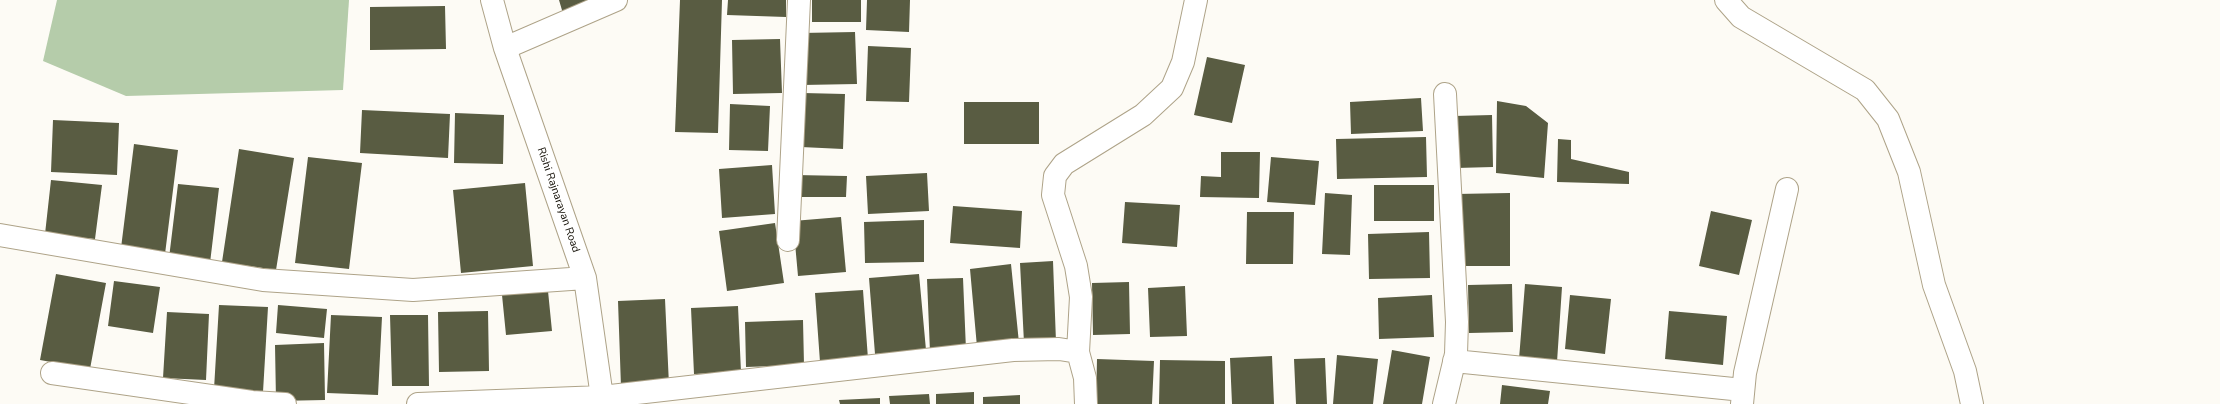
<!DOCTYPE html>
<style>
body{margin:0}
canvas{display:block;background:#fdfbf5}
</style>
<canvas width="2220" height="404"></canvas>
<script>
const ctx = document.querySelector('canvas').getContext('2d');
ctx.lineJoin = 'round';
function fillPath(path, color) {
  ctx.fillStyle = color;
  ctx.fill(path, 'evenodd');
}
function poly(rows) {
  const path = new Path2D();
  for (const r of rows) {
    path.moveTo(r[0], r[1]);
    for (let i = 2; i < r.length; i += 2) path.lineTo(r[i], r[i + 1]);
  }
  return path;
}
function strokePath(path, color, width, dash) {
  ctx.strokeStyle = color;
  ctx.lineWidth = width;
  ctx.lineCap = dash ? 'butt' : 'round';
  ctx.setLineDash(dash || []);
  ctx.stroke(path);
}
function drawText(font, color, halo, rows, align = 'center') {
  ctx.font = font + ' "Nunito Sans",sans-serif';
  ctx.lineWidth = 4;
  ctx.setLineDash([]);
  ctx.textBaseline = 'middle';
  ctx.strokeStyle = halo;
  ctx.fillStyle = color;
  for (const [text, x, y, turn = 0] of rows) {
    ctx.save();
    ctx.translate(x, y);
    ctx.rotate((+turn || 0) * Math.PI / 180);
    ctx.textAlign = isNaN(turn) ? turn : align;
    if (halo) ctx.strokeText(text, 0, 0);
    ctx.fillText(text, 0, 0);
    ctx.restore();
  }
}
fillPath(poly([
 [57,0,349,0,343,90,126,96,43,61]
]), '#b5ccaa');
fillPath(poly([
 [559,0,599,0,564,17],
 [680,0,722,0,718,133,675,132],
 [728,0,786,0,786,17,727,15],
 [812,0,861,0,861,22,812,22],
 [867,0,910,0,909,32,866,30],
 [445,6,446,49,370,50,370,7],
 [855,32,857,84,802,85,801,33],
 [780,39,782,93,733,94,732,40],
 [868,46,911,48,909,102,866,101],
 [1207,57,1245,65,1232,123,1194,115],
 [803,93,845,94,843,149,801,147],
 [1421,98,1423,131,1351,134,1350,102],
 [1497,101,1526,106,1548,123,1544,178,1496,173],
 [964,102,1039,102,1039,144,964,144],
 [730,104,770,106,768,151,729,150],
 [362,110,450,114,448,158,360,153],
 [455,113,504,115,503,164,454,163],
 [1492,115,1493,167,1456,168,1454,116],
 [53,120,119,123,117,175,51,172],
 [1426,137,1427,177,1337,179,1336,139],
 [1558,139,1571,140,1571,159,1629,172,1629,184,1557,182],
 [134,144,178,150,165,254,121,248],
 [239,149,294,158,276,270,222,262],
 [1221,152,1260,152,1259,198,1200,197,1201,176,1221,177],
 [308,157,362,163,349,269,295,263],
 [1271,157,1319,161,1315,205,1267,202],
 [772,165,775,214,722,218,719,169],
 [927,173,929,211,868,214,866,176],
 [795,175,847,176,846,197,795,197],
 [51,180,102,185,95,239,45,234],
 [525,183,533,266,461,273,453,190],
 [178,184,219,188,210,263,169,258],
 [1374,185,1434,185,1434,221,1374,221],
 [1325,193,1352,195,1350,255,1322,254],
 [1510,193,1510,266,1456,266,1456,194],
 [1125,202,1180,205,1177,247,1122,243],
 [953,206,1022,211,1020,248,950,243],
 [1711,211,1752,220,1739,275,1699,266],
 [1247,212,1294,212,1293,264,1246,264],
 [841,217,846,272,798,276,793,221],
 [924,220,924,262,865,263,864,222],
 [775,223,784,283,727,291,719,231],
 [1429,232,1430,278,1369,279,1368,234],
 [1053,261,1056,342,1024,343,1020,263],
 [1011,264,1019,343,977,347,970,269],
 [56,274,106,283,90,369,40,360],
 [919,274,926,350,875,354,869,278],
 [963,278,966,350,930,352,927,279],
 [114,281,160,287,153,333,108,326],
 [1129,282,1130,334,1093,335,1092,283],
 [1512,284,1513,332,1469,333,1468,285],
 [1525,284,1562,287,1557,362,1519,359],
 [1185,286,1187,336,1150,337,1148,288],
 [863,290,868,359,820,362,815,293],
 [548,291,552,331,506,335,502,295],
 [1432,295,1434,337,1379,339,1378,298],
 [1570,295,1611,299,1605,354,1565,349],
 [665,299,669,385,621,387,618,301],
 [219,305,268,307,263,392,214,389],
 [278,305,327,309,324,338,276,333],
 [738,306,741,372,694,374,691,308],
 [488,311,489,371,439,372,438,312],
 [1669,311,1727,316,1723,365,1665,359],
 [167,312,209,314,206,380,163,378],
 [331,315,382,317,378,395,327,393],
 [390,315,428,315,429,386,392,386],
 [803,320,804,365,746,367,745,322],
 [324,343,325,400,276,401,275,345],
 [1392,350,1430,357,1422,404,1383,404],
 [1337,355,1378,359,1373,404,1333,404],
 [1272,356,1274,404,1232,404,1230,358],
 [1325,358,1327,404,1296,404,1294,359],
 [1097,359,1154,361,1152,404,1096,404],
 [1160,360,1225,361,1225,404,1159,404],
 [1502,385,1550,391,1548,404,1500,404],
 [974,392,974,404,936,404,936,394],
 [929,394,930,404,890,404,889,396],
 [1020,395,1020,404,983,404,983,397],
 [880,398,880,404,840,404,839,400]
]), '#595c42');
const street = poly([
 [492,0,505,48,585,278,603,404],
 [1726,0,1741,17,1865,90,1888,119,1909,172,1934,285,1965,371,1972,404],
 [505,48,616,0],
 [0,235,263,280,413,290,585,278],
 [788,240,799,0],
 [1078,352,1081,297,1076,266,1053,195,1055,176,1064,164,1143,115,1172,88,1183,62,1196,0],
 [1454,361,1743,390],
 [52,373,252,402,285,404],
 [418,404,602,397,1013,350,1059,349,1078,352,1085,378,1086,404],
 [1444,404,1456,354,1457,322,1445,94],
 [1742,404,1745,373,1787,189]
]);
strokePath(street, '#aea388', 24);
strokePath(street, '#fff', 22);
drawText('11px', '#141007', '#fff', [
 ["Rishi Rajnarayan Road",558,200,71]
]);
</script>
